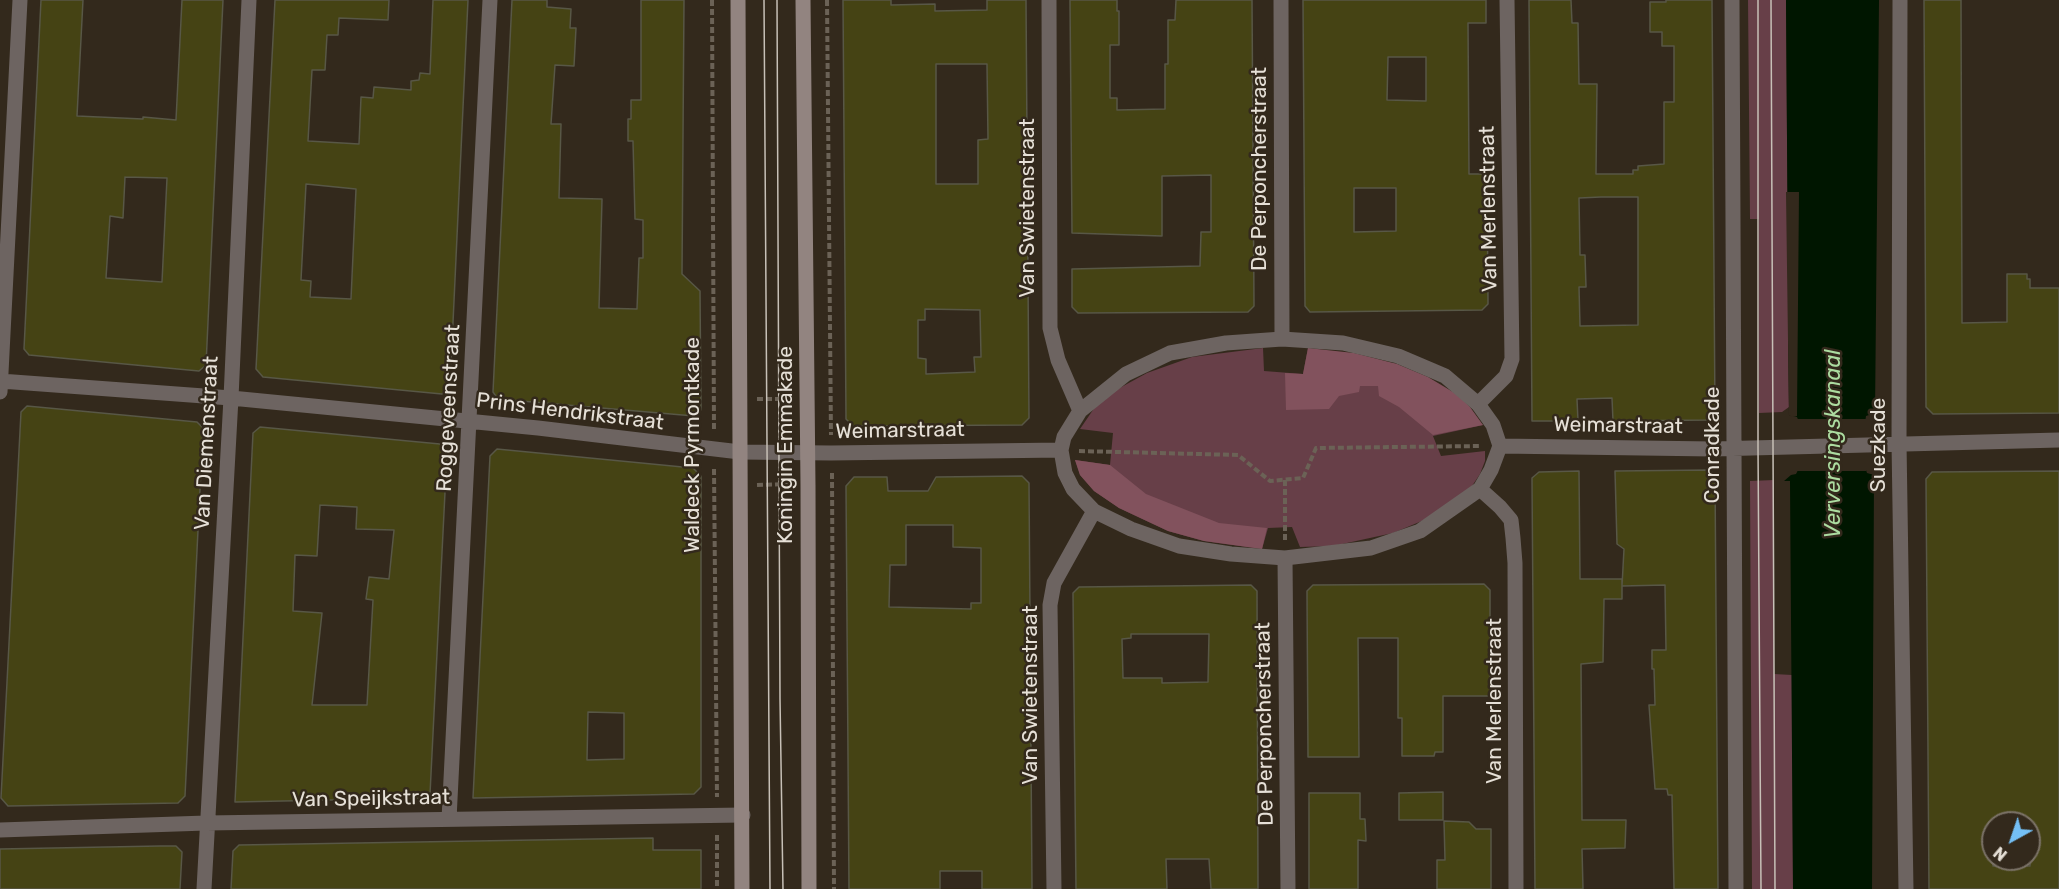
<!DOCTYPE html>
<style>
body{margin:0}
#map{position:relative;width:2059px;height:889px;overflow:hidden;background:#33291c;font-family:Rubik,sans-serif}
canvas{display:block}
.north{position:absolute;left:1981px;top:811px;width:60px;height:60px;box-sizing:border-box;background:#33291c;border:2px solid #7b7267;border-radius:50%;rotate:220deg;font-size:16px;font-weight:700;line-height:24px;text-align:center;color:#e6e0d7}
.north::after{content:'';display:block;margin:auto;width:21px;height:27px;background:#74c0f6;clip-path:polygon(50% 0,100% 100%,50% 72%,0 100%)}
</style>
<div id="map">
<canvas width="2059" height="889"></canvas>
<div class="north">N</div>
</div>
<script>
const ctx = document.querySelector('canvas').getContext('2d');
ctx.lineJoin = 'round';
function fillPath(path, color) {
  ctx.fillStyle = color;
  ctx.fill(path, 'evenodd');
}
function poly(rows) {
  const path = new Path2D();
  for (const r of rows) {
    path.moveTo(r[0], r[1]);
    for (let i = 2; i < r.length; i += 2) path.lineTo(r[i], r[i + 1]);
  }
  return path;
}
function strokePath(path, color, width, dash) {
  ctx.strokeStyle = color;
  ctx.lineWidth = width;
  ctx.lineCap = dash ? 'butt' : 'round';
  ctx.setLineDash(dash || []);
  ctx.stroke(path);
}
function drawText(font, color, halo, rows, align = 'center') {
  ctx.font = font + ' Rubik,sans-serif';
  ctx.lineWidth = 5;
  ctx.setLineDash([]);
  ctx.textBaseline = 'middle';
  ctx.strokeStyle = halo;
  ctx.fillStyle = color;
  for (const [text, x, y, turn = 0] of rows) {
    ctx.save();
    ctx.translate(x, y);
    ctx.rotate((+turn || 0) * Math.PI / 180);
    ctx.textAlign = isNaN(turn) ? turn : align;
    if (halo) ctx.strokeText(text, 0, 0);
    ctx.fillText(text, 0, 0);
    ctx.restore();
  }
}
fillPath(poly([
 [1748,0,1786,0,1789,407,1782,412,1759,413,1759,219,1750,219],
 [1263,348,1264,371,1303,374,1308,348,1397,364,1483,425,1433,436,1441,456,1485,451,1485,461,1480,474,1470,489,1429,518,1393,533,1333,546,1300,547,1292,527,1268,528,1262,549,1204,541,1168,531,1119,508,1094,491,1080,475,1075,460,1110,465,1113,433,1080,429,1095,407,1116,390,1147,373,1192,357],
 [1774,480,1774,674,1792,675,1793,889,1752,889,1750,481]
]), '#673f48');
fillPath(poly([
 [1308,348,1354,353,1397,364,1428,377,1458,395,1470,407,1483,425,1433,435,1399,407,1379,396,1378,386,1360,386,1359,392,1339,396,1329,409,1286,410,1285,373,1303,374],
 [1075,460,1110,465,1146,494,1219,523,1267,528,1262,549,1204,541,1168,531,1119,508,1094,491,1080,475]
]), '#82525d');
fillPath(poly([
 [1786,0,1879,0,1875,413,1866,416,1865,423,1865,467,1867,473,1874,475,1872,889,1793,889,1790,481,1784,481,1791,475,1796,474,1799,468,1799,422,1797,417,1789,415]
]), '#001600');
fillPath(poly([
 [1786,192,1799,192,1797,416,1792,417,1789,415],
 [1797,419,1866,419,1866,471,1797,471]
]), '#33291c');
const building = poly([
 [41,0,83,0,77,116,143,119,143,117,176,120,182,0,223,0,206,365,199,371,29,355,24,349,41,0],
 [125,177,167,178,162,282,106,278,110,216,123,218,125,177],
 [275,0,389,0,388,20,339,18,338,35,327,35,325,70,312,70,308,141,359,144,361,97,373,98,374,87,411,90,411,81,419,80,420,73,430,74,433,0,468,0,450,387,442,394,263,377,256,369,275,0],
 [306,184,356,189,351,299,310,297,311,281,301,280,306,184],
 [512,0,547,0,547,7,571,9,570,28,576,28,574,66,555,65,551,124,561,124,559,198,602,199,599,308,637,309,639,258,643,258,643,220,635,219,633,141,628,141,628,119,631,119,631,100,641,100,641,0,684,0,682,274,700,291,701,410,694,416,498,399,493,392,512,0],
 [843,0,891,0,891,5,935,4,935,11,987,10,987,0,1026,0,1029,418,1022,425,853,426,846,419,843,0],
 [936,64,987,64,988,139,978,140,978,184,936,184,936,64],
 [925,309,980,310,981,357,974,357,975,372,926,374,926,359,918,358,918,320,925,320,925,309],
 [1070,0,1117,0,1117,11,1119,11,1119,45,1110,45,1110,98,1117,98,1117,110,1165,109,1165,64,1168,64,1168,20,1175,20,1176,0,1252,0,1254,306,1248,312,1078,313,1072,307,1072,269,1200,266,1201,232,1211,232,1211,175,1162,176,1162,236,1072,233,1070,0],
 [1303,0,1486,0,1486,23,1468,23,1469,174,1487,174,1488,304,1482,310,1310,312,1305,306,1303,0],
 [1388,57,1426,57,1426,101,1387,100,1388,57],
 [1354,188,1396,188,1396,231,1354,232,1354,188],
 [1529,0,1571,0,1572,23,1578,23,1579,84,1597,84,1596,174,1633,174,1633,170,1638,170,1638,166,1664,164,1664,102,1674,102,1674,46,1662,46,1662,32,1650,32,1650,2,1666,2,1666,0,1712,0,1715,414,1710,420,1613,421,1612,398,1577,399,1578,421,1532,421,1529,0],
 [1601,197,1638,197,1638,325,1580,326,1579,287,1586,287,1585,255,1580,255,1579,198,1601,197],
 [1924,0,1961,0,1962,323,2007,322,2007,274,2027,274,2027,279,2030,279,2030,288,2059,288,2059,413,1933,414,1926,407,1924,0],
 [27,406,197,422,203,428,185,796,178,803,8,806,1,798,21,412,27,406],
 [260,427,440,444,447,452,430,794,426,795,425,798,235,802,253,433,260,427],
 [320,505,357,507,356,529,394,530,389,579,369,577,366,599,373,600,367,705,312,705,322,613,293,611,295,555,317,556,320,505],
 [497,449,693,468,701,476,701,787,694,794,473,798,490,456,497,449],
 [588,712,624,713,624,759,587,760,588,712],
 [1710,470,1715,476,1718,889,1674,889,1672,795,1668,795,1667,789,1655,789,1649,705,1655,705,1654,669,1652,669,1652,650,1666,650,1665,585,1622,586,1624,549,1617,544,1615,471,1710,470],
 [1579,471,1580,579,1622,579,1622,599,1604,599,1603,662,1581,664,1582,820,1626,820,1625,848,1582,849,1583,889,1535,889,1532,478,1539,472,1579,471],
 [2059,471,2059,889,1929,889,1926,479,1932,472,2059,471],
 [1993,823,2029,823,2030,866,1993,866,1993,823],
 [1022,476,1029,483,1032,889,982,889,982,871,940,871,940,889,849,889,846,486,854,477,887,477,888,491,928,491,936,477,1022,476],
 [906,525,953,525,953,547,981,548,981,603,971,603,971,609,889,607,890,565,906,565,906,525],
 [1484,584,1490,590,1490,696,1443,696,1443,752,1435,752,1434,756,1402,756,1402,718,1398,718,1398,638,1358,638,1359,757,1308,757,1307,591,1313,585,1484,584],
 [1251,585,1257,591,1258,889,1211,889,1209,859,1166,859,1167,889,1076,889,1073,593,1079,587,1251,585],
 [1131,634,1209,634,1208,682,1162,683,1162,678,1123,678,1122,639,1131,638,1131,634],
 [1443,792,1443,820,1399,820,1399,793,1443,792],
 [1309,793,1360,793,1360,819,1365,819,1366,841,1358,840,1358,889,1309,889,1309,793],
 [1444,821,1469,822,1476,829,1491,829,1491,889,1437,889,1437,860,1445,860,1444,821],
 [653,838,653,850,701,850,701,889,231,889,233,851,239,845,653,838],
 [160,846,176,846,182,852,180,889,0,889,0,849,160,846]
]);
fillPath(building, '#454314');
strokePath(building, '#585746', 1.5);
strokePath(poly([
 [712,0,714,431],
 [827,0,831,435],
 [757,399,788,399],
 [1079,451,1238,455,1270,481,1303,478,1316,448,1481,446],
 [714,469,717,797],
 [832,473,834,889],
 [757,485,789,484],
 [1285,540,1285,479],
 [717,835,717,889]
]), '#6b6256', 4, [6, 3]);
strokePath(poly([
 [1049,0,1050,328,1058,360,1080,411],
 [1281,0,1282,339],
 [1732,0,1736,889],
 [1900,0,1899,443,1906,889],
 [1282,339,1343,343,1398,356,1445,376,1478,404,1493,425,1500,446,1491,470,1480,489,1420,531,1371,548,1285,558,1231,554,1179,546,1131,529,1094,511,1073,489,1065,473,1061,450,1064,437,1080,411,1126,374,1170,353,1226,343,1282,339],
 [0,381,231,398,538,428,740,452,831,453,1061,450],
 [0,392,20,0],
 [1478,404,1506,376,1512,359,1507,0],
 [1500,446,1713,449,2059,440],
 [1480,489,1500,507,1511,520,1513,538,1515,563,1516,889],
 [1285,558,1288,889],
 [449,819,490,0],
 [0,830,206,823,743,815],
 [204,889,231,398,249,0],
 [1054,889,1050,605,1054,583,1094,511]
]), '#6d6461', 15);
strokePath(poly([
 [738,0,742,889],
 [803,0,808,485,809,889]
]), '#928480', 15);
strokePath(poly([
 [764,0,770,889],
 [777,0,780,699,783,889],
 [1758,0,1758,447,1761,889],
 [1771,0,1775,889]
]), '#c7c0b7', 1.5);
drawText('21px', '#e6e0d7', '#33291c', [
 ["De Perponcherstraat",1260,169,-90],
 ["Van Swietenstraat",1028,208,-90],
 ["Van Merlenstraat",1489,209,-91],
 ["Roggeveenstraat",449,408,-87],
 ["Prins Hendrikstraat",570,412,7],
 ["Weimarstraat",1618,426,1],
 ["Weimarstraat",900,431,-1],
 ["Van Diemenstraat",207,443,-87],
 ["Waldeck Pyrmontkade",693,445,-90],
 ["Koningin Emmakade",786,445,-90],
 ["Conradkade",1713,445,-90],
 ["Suezkade",1879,445,-90],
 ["Van Swietenstraat",1031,695,-90],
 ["Van Merlenstraat",1495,701,-90],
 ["De Perponcherstraat",1265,724,-91],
 ["Van Speijkstraat",371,799,-1]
]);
drawText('italic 22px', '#acdca0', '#33291c', [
 ["Verversingskanaal",1834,444,-90]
]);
</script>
